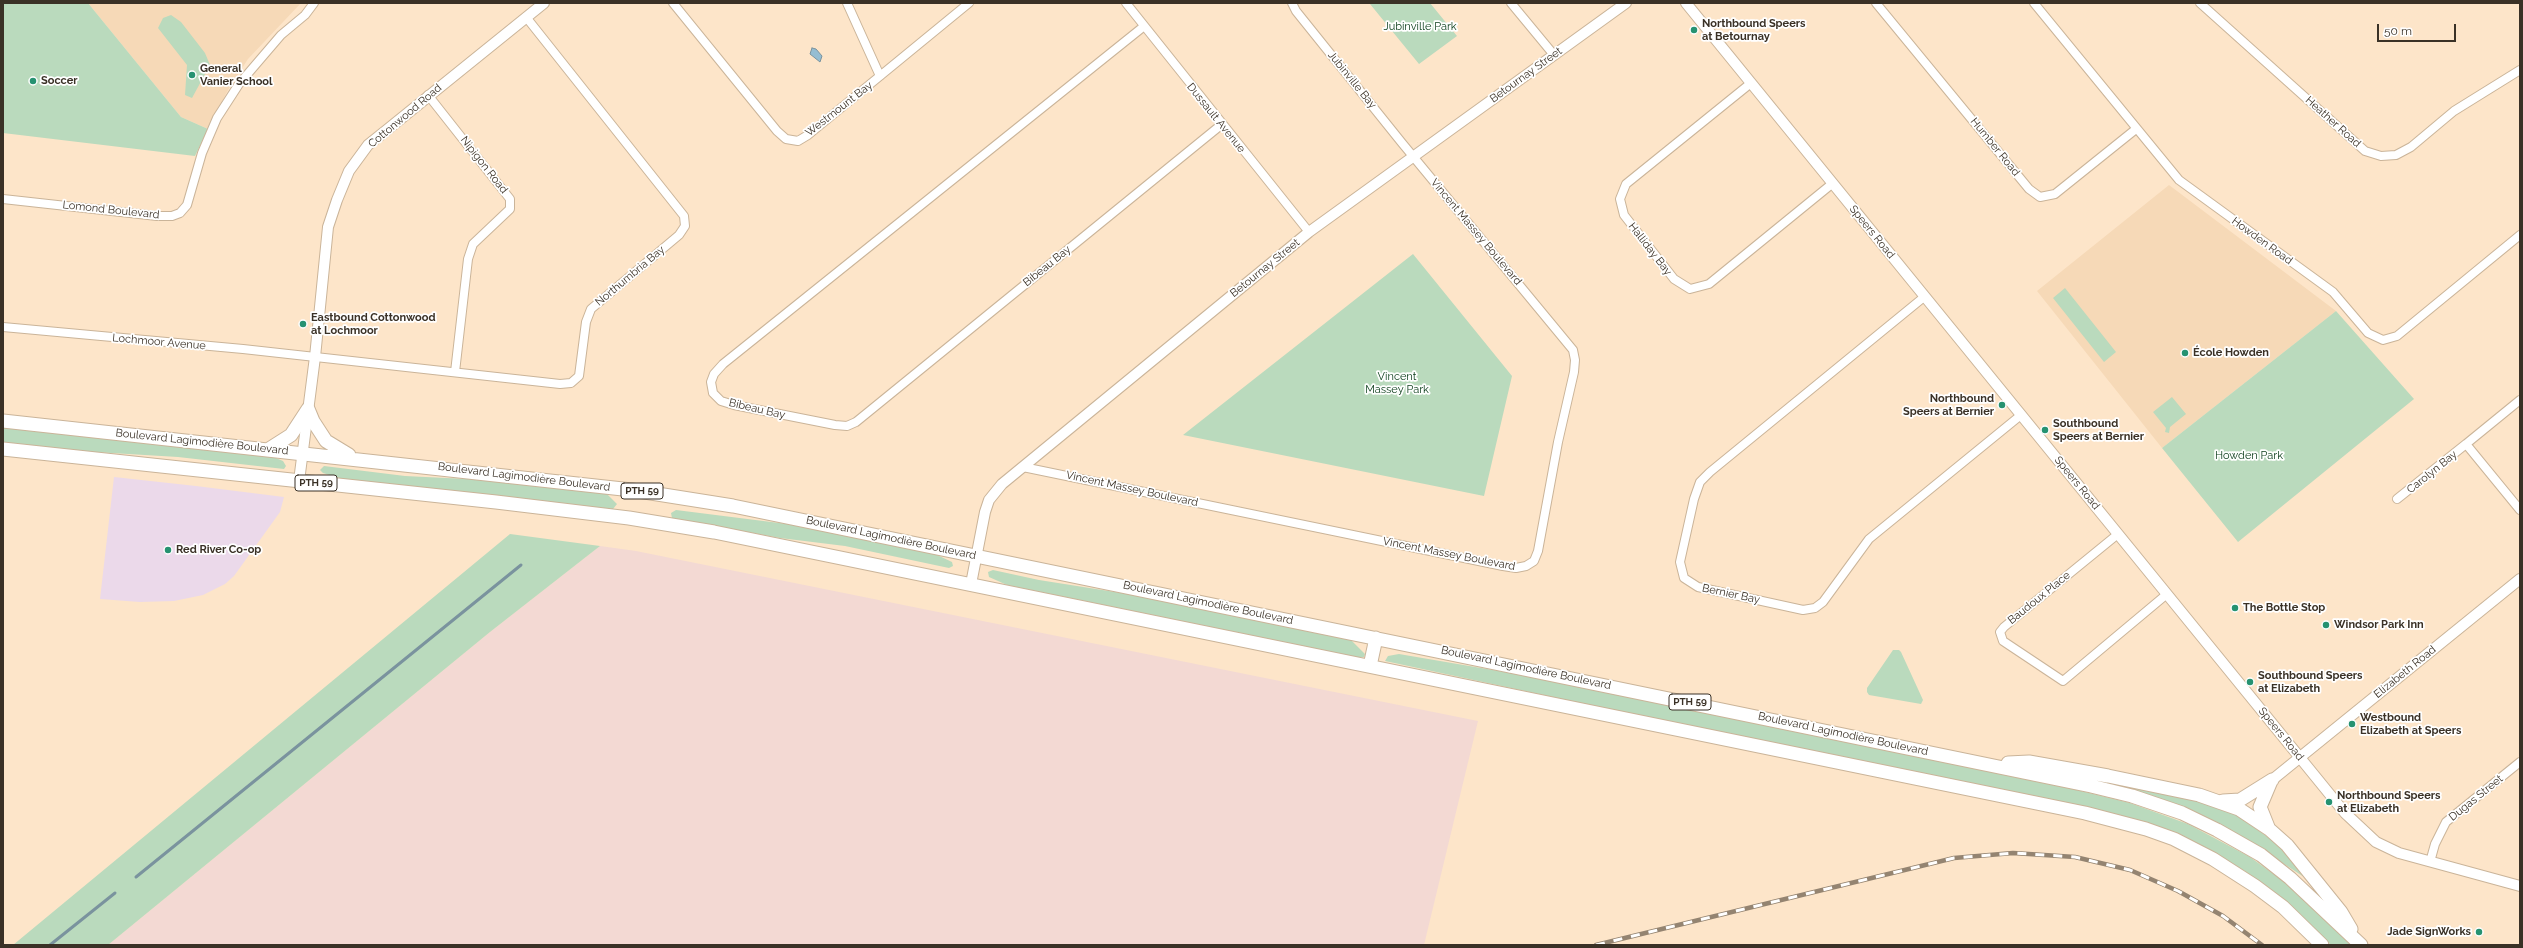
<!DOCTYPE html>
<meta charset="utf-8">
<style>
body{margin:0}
#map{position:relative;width:2523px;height:948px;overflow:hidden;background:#fde5c9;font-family:Raleway,sans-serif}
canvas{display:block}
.frame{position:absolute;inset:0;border:4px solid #3a3126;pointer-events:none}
.scale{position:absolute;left:2377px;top:24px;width:79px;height:18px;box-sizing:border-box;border:2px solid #3a3126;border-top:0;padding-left:5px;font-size:12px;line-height:14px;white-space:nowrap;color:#3a3126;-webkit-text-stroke:3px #fff;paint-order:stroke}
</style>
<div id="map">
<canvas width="2523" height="948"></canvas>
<div class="frame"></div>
<div class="scale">50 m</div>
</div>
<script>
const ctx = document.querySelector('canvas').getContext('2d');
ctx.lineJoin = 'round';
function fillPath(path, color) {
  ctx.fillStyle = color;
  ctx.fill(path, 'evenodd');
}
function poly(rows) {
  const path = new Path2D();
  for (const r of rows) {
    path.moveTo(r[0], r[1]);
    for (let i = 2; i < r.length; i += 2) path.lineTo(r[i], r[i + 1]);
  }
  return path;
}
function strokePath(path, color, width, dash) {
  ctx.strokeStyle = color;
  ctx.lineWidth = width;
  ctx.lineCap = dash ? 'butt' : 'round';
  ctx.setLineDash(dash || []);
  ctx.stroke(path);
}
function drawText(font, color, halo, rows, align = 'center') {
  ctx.font = font + ' Raleway,sans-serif';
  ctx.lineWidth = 3.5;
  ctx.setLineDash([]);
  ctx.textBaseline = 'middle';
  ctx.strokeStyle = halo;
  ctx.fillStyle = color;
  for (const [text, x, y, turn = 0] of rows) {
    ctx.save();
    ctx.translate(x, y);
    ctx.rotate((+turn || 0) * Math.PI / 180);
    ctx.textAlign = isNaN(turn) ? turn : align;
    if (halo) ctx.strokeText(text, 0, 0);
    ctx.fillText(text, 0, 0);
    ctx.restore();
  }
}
fillPath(poly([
 [114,477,196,486,284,497,280,512,234,576,225,584,203,595,174,601,140,602,100,599]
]), '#ebd9ea');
fillPath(poly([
 [600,546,636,551,1478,721,1424,945,108,945,490,632]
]), '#f3d9d3');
fillPath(poly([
 [88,3,301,3,248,59,228,90,208,129,181,117],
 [2169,185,2336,311,2162,448,2037,291]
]), '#f6d9b7');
fillPath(poly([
 [3,3,88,3,181,117,208,129,195,156,3,133],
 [1430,3,1457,36,1419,64,1370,4],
 [171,15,181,22,205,53,210,65,192,98,185,95,187,65,158,28,163,18],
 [1413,254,1512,376,1484,496,1183,435],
 [2065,288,2116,352,2104,362,2053,298],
 [2336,311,2414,399,2238,542,2162,448],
 [2172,397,2186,414,2170,427,2169,433,2165,432,2166,428,2153,412],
 [3,427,271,456,283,461,286,466,284,469,178,457,78,451,3,443],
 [324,466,405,476,488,480,606,493,617,504,613,509,346,480,323,473,320,470],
 [676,510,811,527,933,553,952,562,953,566,949,568,845,546,780,538,672,518,671,513],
 [510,534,600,546,490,632,108,945,13,945],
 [993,570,1039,580,1134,595,1343,638,1351,640,1365,654,1364,657,1357,657,1007,585,989,577,988,572],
 [1893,650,1899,650,1901,652,1923,700,1921,704,1869,695,1867,692,1867,688],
 [1399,654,1528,676,2077,790,2130,803,2188,824,2250,857,2290,886,2352,945,2331,945,2284,900,2245,871,2197,845,1609,709,1385,661,1388,656],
 [2072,775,2186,796,2235,814,2279,845,2307,879,2246,839,2196,813,2135,790]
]), '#badabd');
const water = poly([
 [812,48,816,49,822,56,820,62,810,54,812,48]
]);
fillPath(water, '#95bdd2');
strokePath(water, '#7a939e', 1);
strokePath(poly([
 [136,877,521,565],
 [50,945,115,893]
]), '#7a939e', 3);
const minor = poly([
 [673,3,777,131,786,139,798,141,808,135,969,3],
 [847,3,880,76],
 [1126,3,1309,232],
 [1511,3,1554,55],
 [1876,3,2029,189,2040,197,2055,194,2136,129],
 [2034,3,2179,180,2333,292,2368,333,2383,340,2397,336,2520,235],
 [2200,3,2365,151,2381,156,2396,155,2411,147,2454,111,2520,70],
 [1143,27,723,364,714,374,711,382,713,393,721,401,734,405,835,425,847,426,856,422,1221,125],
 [1751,83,1626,184,1620,199,1624,215,1674,279,1690,289,1709,284,1833,183],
 [428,95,510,199,510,209,473,244,468,259,455,372],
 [3,199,157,216,172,216,180,213,187,205,202,153,217,118,239,84,281,35,305,15,314,3],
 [1924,297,1710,472,1700,482,1694,499,1680,562,1684,578,1698,587,1803,610,1815,608,1823,602,1869,539,2021,415],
 [3,327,243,349,560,384,571,383,579,376,586,322,591,309,679,235,685,226,684,216,526,17],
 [2520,400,2466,444,2520,510],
 [1023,467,1503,566,1516,568,1526,566,1534,561,1538,551,1558,442,1574,372,1575,360,1573,350,1402,143,1296,11,1292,3],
 [2397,499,2466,444],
 [2118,534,2004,627,2000,632,2003,641,2063,681,2167,594],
 [2430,862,2435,844,2446,822,2520,762]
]);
const tertiary = poly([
 [1686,3,2345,813,2376,842,2399,853,2520,886],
 [299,481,315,357,328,227,337,200,349,171,368,145,388,129,544,3],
 [971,584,985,512,989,500,1002,484,1309,232,1626,3],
 [2272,780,2520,579]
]);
const primary = poly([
 [308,409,313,421,326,441,349,455],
 [3,421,632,490,733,506,2091,786,2132,796,2182,813,2217,830,2261,855,2290,878,2361,945],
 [3,449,496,502,629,518,714,532,2085,813,2146,829,2174,839,2213,859,2255,886,2283,907,2322,945],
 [269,449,291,435,308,409],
 [1370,666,1376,638],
 [2008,763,2029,762,2108,776,2199,795,2239,809,2269,829,2287,845,2341,912,2351,929],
 [2223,801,2240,800,2272,780],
 [2268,827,2260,807,2271,781]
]);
strokePath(minor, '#cab499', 10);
strokePath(tertiary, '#cab499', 12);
strokePath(primary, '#cab499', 15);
strokePath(minor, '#fff', 8);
strokePath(tertiary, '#fff', 10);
strokePath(primary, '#fff', 13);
const rail = poly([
 [1596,945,1954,858,2013,853,2075,857,2130,870,2178,891,2223,916,2262,945]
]);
strokePath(rail, '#948471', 4.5);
strokePath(rail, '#fff', 3, [9]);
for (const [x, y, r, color] of [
 [1694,30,4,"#269271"],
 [192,75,4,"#269271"],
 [33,81,4,"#269271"],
 [303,324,4,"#269271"],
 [2185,353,4,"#269271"],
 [2002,405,4,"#269271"],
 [2045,430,4,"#269271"],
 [168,550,4,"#269271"],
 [2235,608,4,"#269271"],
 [2326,625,4,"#269271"],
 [2250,682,4,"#269271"],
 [2352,724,4,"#269271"],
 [2329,802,4,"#269271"],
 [2479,932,4,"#269271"]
]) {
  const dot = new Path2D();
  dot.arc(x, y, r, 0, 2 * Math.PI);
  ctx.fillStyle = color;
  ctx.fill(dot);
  strokePath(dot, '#fff', 1.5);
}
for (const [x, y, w] of [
 [316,483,42],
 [642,491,42],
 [1690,702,42]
]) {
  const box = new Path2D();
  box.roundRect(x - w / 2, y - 8, w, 16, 3);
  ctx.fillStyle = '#fff';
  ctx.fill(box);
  strokePath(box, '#3a3126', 1);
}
drawText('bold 10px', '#3a3126', null, [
 ["PTH 59",316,483],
 ["PTH 59",642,491],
 ["PTH 59",1690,702]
]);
drawText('bold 11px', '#3a3126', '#fff', [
 ["Northbound Speers",1702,24],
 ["at Betournay",1702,37],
 ["General",200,69],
 ["Vanier School",200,82],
 ["Soccer",41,81],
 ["Eastbound Cottonwood",311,318],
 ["at Lochmoor",311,331],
 ["École Howden",2193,353],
 ["Northbound",1994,399,"right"],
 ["Speers at Bernier",1994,412,"right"],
 ["Southbound",2053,424],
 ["Speers at Bernier",2053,437],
 ["Red River Co-op",176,550],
 ["The Bottle Stop",2243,608],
 ["Windsor Park Inn",2334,625],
 ["Southbound Speers",2258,676],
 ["at Elizabeth",2258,689],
 ["Westbound",2360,718],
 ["Elizabeth at Speers",2360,731],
 ["Northbound Speers",2337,796],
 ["at Elizabeth",2337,809],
 ["Jade SignWorks",2471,932,"right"]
], 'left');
drawText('11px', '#073a16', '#fff', [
 ["Jubinville Park",1420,27],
 ["Vincent",1397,377],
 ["Massey Park",1397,390],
 ["Howden Park",2249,456]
]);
drawText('11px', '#3a3126', '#fff', [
 ["Betournay Street",1526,75,-36],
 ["Jubinville Bay",1352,80,51],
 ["Westmount Bay",839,109,-38],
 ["Cottonwood Road",405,116,-40],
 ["Dussault Avenue",1216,118,51],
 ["Heather Road",2333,122,42],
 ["Humber Road",1995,147,51],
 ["Nipigon Road",484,165,52],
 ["Lomond Boulevard",111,210,6],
 ["Vincent Massey Boulevard",1476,232,50],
 ["Speers Road",1872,232,51],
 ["Howden Road",2262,241,36],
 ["Halliday Bay",1650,249,52],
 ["Bibeau Bay",1047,266,-39],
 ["Betournay Street",1265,268,-39],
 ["Northumbria Bay",630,276,-40],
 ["Lochmoor Avenue",159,342,5],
 ["Bibeau Bay",757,409,13],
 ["Boulevard Lagimodière Boulevard",202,442,6],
 ["Carolyn Bay",2432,472,-39],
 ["Boulevard Lagimodière Boulevard",524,477,7],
 ["Speers Road",2077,483,51],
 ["Vincent Massey Boulevard",1132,489,12],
 ["Boulevard Lagimodière Boulevard",891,538,12],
 ["Vincent Massey Boulevard",1449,554,11],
 ["Bernier Bay",1731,594,12],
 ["Baudoux Place",2039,598,-39],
 ["Boulevard Lagimodière Boulevard",1208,603,12],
 ["Boulevard Lagimodière Boulevard",1526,668,12],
 ["Elizabeth Road",2405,672,-39],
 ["Boulevard Lagimodière Boulevard",1843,734,12],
 ["Speers Road",2281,734,51],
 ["Dugas Street",2476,798,-39]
]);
</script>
